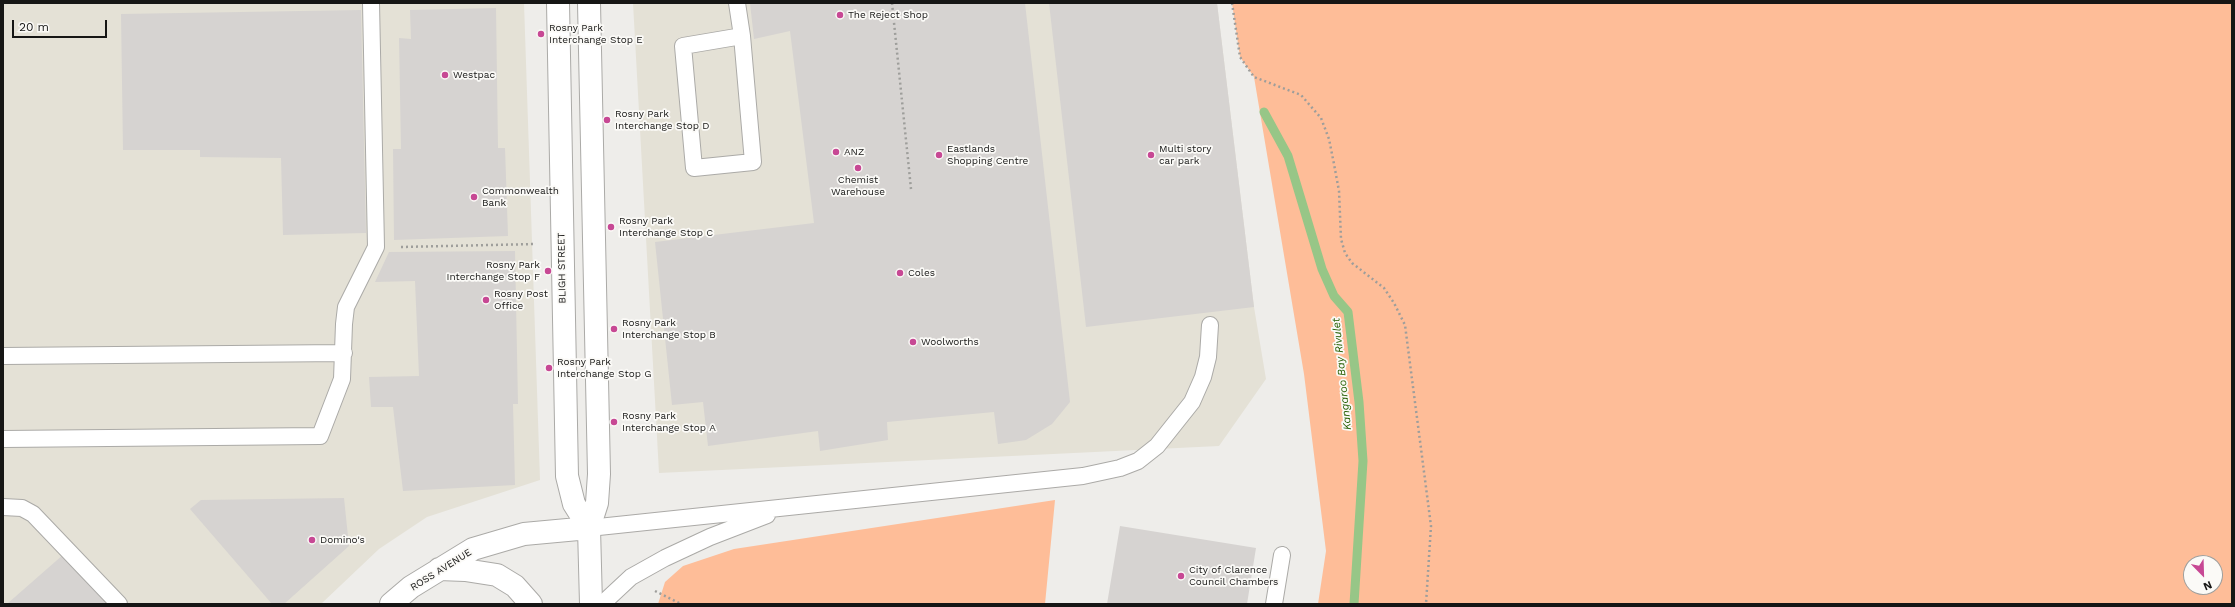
<!DOCTYPE html>
<style>
body{margin:0}
#map{position:relative;width:2235px;height:607px;overflow:hidden;background:#eeedea;font-family:"Work Sans",sans-serif}
canvas{display:block}
.frame{position:absolute;inset:0;border:4px solid #161615;pointer-events:none}
.north{position:absolute;left:2183px;top:555px;width:40px;height:40px;box-sizing:border-box;background:#fbfaf7;border:1px solid #9f9f9d;border-radius:50%;rotate:157deg;font-size:11px;font-weight:700;line-height:16px;text-align:center;color:#161615}
.north::after{content:'';display:block;margin:auto;width:14px;height:18px;background:#c74894;clip-path:polygon(50% 0,100% 100%,50% 72%,0 100%)}
.scale{position:absolute;left:12px;top:20px;width:95px;height:18px;box-sizing:border-box;border:2px solid #161615;border-top:0;padding-left:5px;font-size:12px;line-height:14px;white-space:nowrap;color:#161615;-webkit-text-stroke:3px #fbfaf7;paint-order:stroke}
</style>
<div id="map">
<canvas width="2235" height="607"></canvas>
<div class="frame"></div>
<div class="north">N</div>
<div class="scale">20 m</div>
</div>
<script>
const ctx = document.querySelector('canvas').getContext('2d');
ctx.lineJoin = 'round';
function fillPath(path, color) {
  ctx.fillStyle = color;
  ctx.fill(path, 'evenodd');
}
function poly(rows) {
  const path = new Path2D();
  for (const r of rows) {
    path.moveTo(r[0], r[1]);
    for (let i = 2; i < r.length; i += 2) path.lineTo(r[i], r[i + 1]);
  }
  return path;
}
function strokePath(path, color, width, dash) {
  ctx.strokeStyle = color;
  ctx.lineWidth = width;
  ctx.lineCap = dash ? 'butt' : 'round';
  ctx.setLineDash(dash || []);
  ctx.stroke(path);
}
function drawText(font, color, halo, rows, align = 'center') {
  ctx.font = font + ' "Work Sans",sans-serif';
  ctx.lineWidth = 3.5;
  ctx.setLineDash([]);
  ctx.textBaseline = 'middle';
  ctx.strokeStyle = halo;
  ctx.fillStyle = color;
  for (const [text, x, y, turn = 0] of rows) {
    ctx.save();
    ctx.translate(x, y);
    ctx.rotate((+turn || 0) * Math.PI / 180);
    ctx.textAlign = isNaN(turn) ? turn : align;
    if (halo) ctx.strokeText(text, 0, 0);
    ctx.fillText(text, 0, 0);
    ctx.restore();
  }
}
fillPath(poly([
 [3,3,524,3,540,480,427,517,379,549,321,604,3,604],
 [633,3,1217,3,1254,307,1266,379,1219,446,659,473]
]), '#e4e1d6');
fillPath(poly([
 [1232,3,2232,3,2232,604,1318,604,1326,551,1304,374,1254,77,1240,57],
 [2191,563,2215,563,2215,587,2191,587],
 [1055,500,1045,604,658,604,665,582,683,566,734,549]
]), '#febd98');
strokePath(poly([
 [1264,112,1288,156,1322,269,1334,296,1348,312,1359,402,1363,461,1354,604]
]), '#97c687', 9);
fillPath(poly([
 [750,3,1025,3,1070,402,1052,424,1026,440,998,444,994,412,887,422,888,440,820,451,818,431,708,446,703,402,672,405,655,242,814,223,790,31,754,39],
 [1049,3,1217,3,1254,307,1086,327],
 [496,8,498,148,505,148,508,236,394,240,393,149,401,149,399,38,411,39,410,10],
 [361,10,366,233,283,235,281,158,200,157,200,150,123,150,121,14],
 [515,251,518,404,513,404,515,485,403,491,393,407,371,407,369,377,419,376,415,281,375,282,389,252],
 [344,498,349,546,284,604,272,604,190,509,201,500],
 [1120,526,1256,548,1247,604,1107,604],
 [64,554,108,604,7,604]
]), '#d6d3d1');
const service = poly([
 [737,3,742,36,753,162,694,168,683,46,742,36],
 [3,356,344,353],
 [3,439,320,436,342,379,344,324,346,307,376,247,371,3],
 [3,507,22,508,33,514,119,604],
 [589,528,1083,476,1120,468,1138,461,1157,446,1192,402,1203,377,1208,357,1210,325],
 [602,604,631,577,665,558,710,537,767,515],
 [1274,604,1282,555]
]);
const minor = poly([
 [558,3,567,476,574,504,589,528],
 [589,3,599,474,597,503,589,528,591,604],
 [439,569,465,570,497,575,515,586,531,604],
 [391,604,411,587,473,549,524,534,589,528]
]);
strokePath(service, '#abaaa7', 18);
strokePath(minor, '#abaaa7', 24);
strokePath(poly([
 [892,3,911,189],
 [1232,3,1240,57,1254,77,1301,95,1321,118,1329,139,1334,164,1339,191,1341,239,1345,253,1352,263,1384,288,1394,303,1405,325,1431,526,1426,604],
 [401,247,536,244],
 [655,591,681,604]
]), '#9e9e9b', 2.5, [2, 3]);
strokePath(service, '#fff', 16);
strokePath(minor, '#fff', 22);
for (const [x, y, r, color] of [
 [840,15,4,"#c74894"],
 [541,34,4,"#c74894"],
 [445,75,4,"#c74894"],
 [607,120,4,"#c74894"],
 [836,152,4,"#c74894"],
 [939,155,4,"#c74894"],
 [1151,155,4,"#c74894"],
 [858,168,4,"#c74894"],
 [474,197,4,"#c74894"],
 [611,227,4,"#c74894"],
 [548,271,4,"#c74894"],
 [900,273,4,"#c74894"],
 [486,300,4,"#c74894"],
 [614,329,4,"#c74894"],
 [913,342,4,"#c74894"],
 [549,368,4,"#c74894"],
 [614,422,4,"#c74894"],
 [312,540,4,"#c74894"],
 [1181,576,4,"#c74894"]
]) {
  const dot = new Path2D();
  dot.arc(x, y, r, 0, 2 * Math.PI);
  ctx.fillStyle = color;
  ctx.fill(dot);
  strokePath(dot, '#fbfaf7', 1.5);
}
drawText('10px', '#161615', '#fbfaf7', [
 ["The Reject Shop",848,15],
 ["Rosny Park",549,28],
 ["Interchange Stop E",549,40],
 ["Westpac",453,75],
 ["Rosny Park",615,114],
 ["Interchange Stop D",615,126],
 ["Eastlands",947,149],
 ["Shopping Centre",947,161],
 ["Multi story",1159,149],
 ["car park",1159,161],
 ["ANZ",844,152],
 ["Chemist",858,180,"center"],
 ["Warehouse",858,192,"center"],
 ["Commonwealth",482,191],
 ["Bank",482,203],
 ["Rosny Park",619,221],
 ["Interchange Stop C",619,233],
 ["Rosny Park",540,265,"right"],
 ["Interchange Stop F",540,277,"right"],
 ["Coles",908,273],
 ["Rosny Post",494,294],
 ["Office",494,306],
 ["Rosny Park",622,323],
 ["Interchange Stop B",622,335],
 ["Woolworths",921,342],
 ["Rosny Park",557,362],
 ["Interchange Stop G",557,374],
 ["Rosny Park",622,416],
 ["Interchange Stop A",622,428],
 ["Domino's",320,540],
 ["City of Clarence",1189,570],
 ["Council Chambers",1189,582]
], 'left');
drawText('10px', '#161615', '#fbfaf7', [
 ["BLIGH STREET",562,268,-91],
 ["ROSS AVENUE",441,570,-32]
]);
drawText('italic 11px', '#276005', '#fbfaf7', [
 ["Kangaroo Bay Rivulet",1342,374,-96]
]);
</script>
